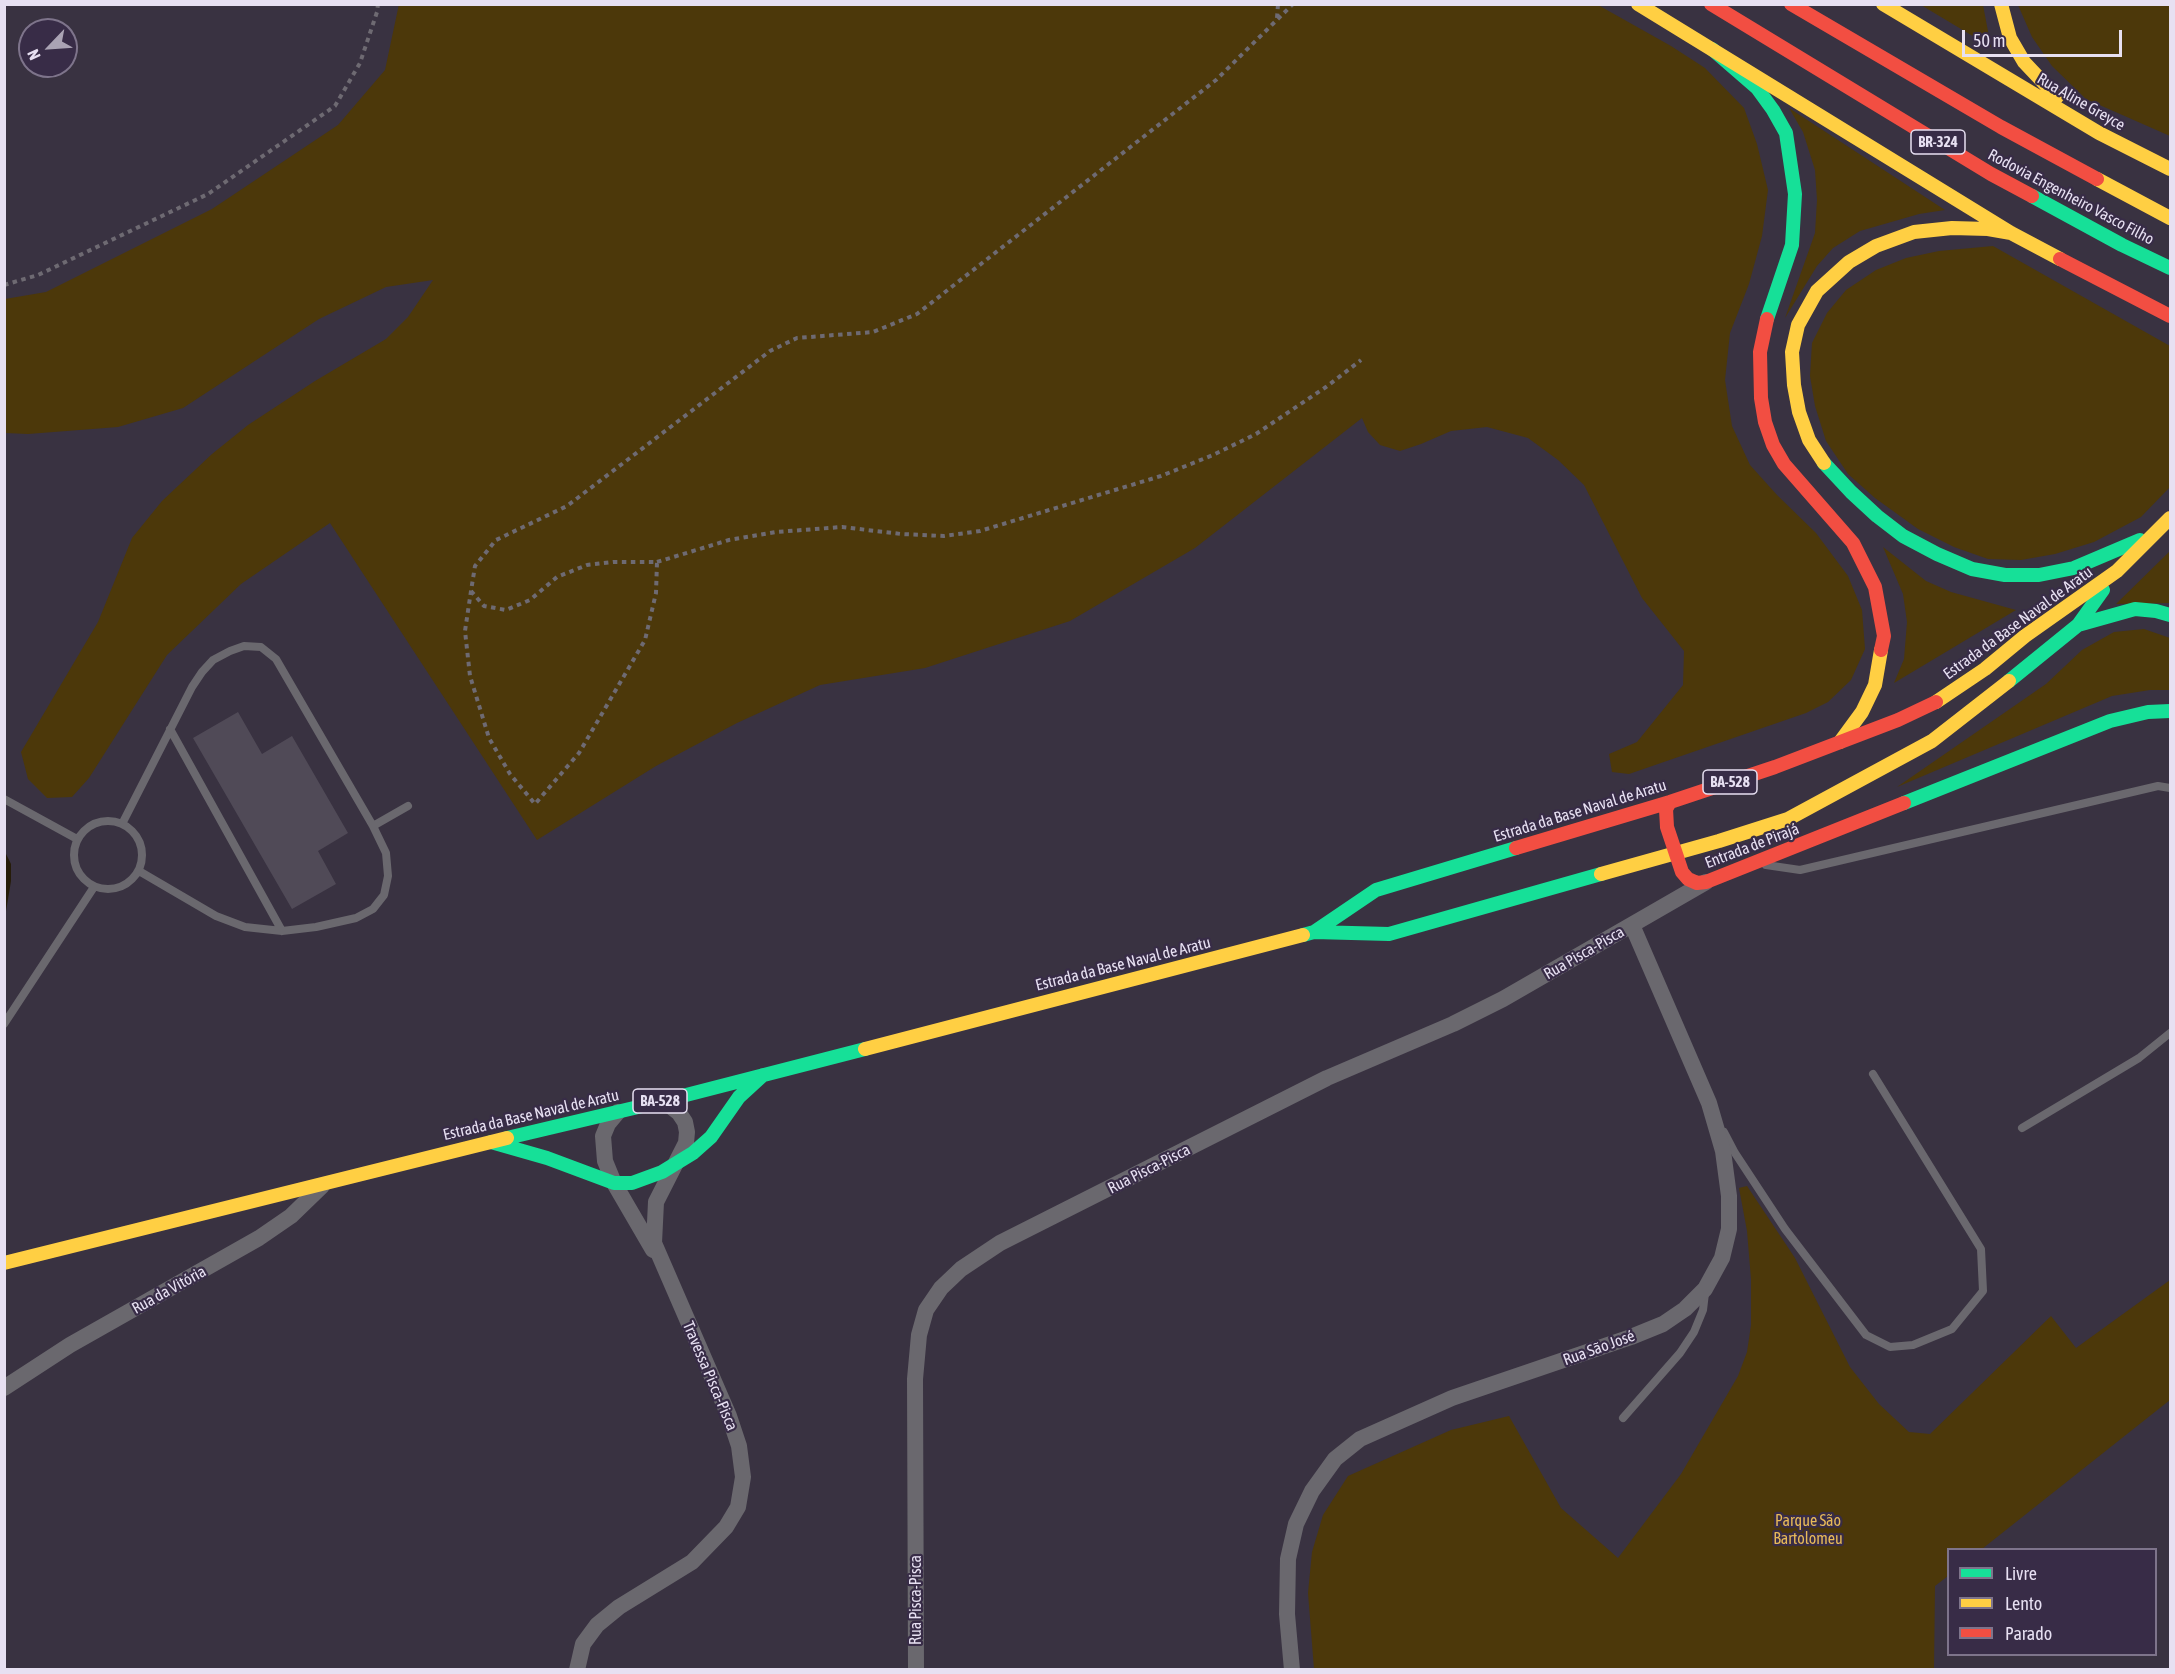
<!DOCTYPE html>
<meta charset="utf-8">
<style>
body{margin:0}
#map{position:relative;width:2175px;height:1674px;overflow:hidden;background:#393241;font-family:"Asap Condensed",sans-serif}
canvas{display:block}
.frame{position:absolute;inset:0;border:6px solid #e7e0f2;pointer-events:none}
.legend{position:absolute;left:1947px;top:1548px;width:210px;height:108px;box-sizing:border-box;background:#382c47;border:2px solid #7e748b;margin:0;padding:8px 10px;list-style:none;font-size:18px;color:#e7e0f2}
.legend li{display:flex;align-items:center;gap:12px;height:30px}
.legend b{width:30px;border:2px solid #7e748b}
.north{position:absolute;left:18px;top:18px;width:60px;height:60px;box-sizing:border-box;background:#382c47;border:2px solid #7e748b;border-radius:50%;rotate:245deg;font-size:16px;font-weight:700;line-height:24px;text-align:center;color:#e7e0f2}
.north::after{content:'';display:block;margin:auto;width:21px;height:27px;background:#aaa3b4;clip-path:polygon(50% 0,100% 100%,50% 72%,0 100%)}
.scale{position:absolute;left:1962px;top:30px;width:160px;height:27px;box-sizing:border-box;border:3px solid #e7e0f2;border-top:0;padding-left:8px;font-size:18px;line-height:21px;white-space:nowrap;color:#e7e0f2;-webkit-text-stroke:4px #382c47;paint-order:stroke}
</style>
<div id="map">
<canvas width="2175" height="1674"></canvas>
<div class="frame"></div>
<ul class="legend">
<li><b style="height:8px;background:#16e098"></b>Livre</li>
<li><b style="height:8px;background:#ffcf43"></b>Lento</li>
<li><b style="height:8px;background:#f24e42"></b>Parado</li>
</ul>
<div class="north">N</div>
<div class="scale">50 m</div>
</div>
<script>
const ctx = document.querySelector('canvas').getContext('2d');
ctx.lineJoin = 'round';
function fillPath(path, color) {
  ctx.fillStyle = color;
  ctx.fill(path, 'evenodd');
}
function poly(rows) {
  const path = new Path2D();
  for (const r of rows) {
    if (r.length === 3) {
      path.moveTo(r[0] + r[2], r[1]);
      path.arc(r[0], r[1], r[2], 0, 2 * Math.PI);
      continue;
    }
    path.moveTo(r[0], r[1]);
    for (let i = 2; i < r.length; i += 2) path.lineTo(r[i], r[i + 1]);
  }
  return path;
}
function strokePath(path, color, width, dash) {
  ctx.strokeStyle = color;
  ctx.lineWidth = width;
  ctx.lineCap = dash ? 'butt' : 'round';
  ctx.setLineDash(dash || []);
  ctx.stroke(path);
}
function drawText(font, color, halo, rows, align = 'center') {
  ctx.font = font + ' "Asap Condensed",sans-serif';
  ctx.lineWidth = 4.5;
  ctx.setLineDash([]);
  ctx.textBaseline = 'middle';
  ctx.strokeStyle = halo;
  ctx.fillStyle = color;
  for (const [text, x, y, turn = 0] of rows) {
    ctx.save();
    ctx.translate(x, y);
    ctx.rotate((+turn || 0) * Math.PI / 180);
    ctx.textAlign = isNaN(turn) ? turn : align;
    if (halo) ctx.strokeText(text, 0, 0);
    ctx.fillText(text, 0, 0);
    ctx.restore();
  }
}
fillPath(poly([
 [399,4,1598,5,1671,46,1705,68,1744,108,1757,144,1768,190,1762,236,1749,284,1730,333,1725,380,1732,426,1750,465,1777,495,1816,533,1848,576,1862,610,1865,649,1851,680,1828,702,1806,713,1629,774,1612,772,1609,754,1637,742,1683,685,1684,651,1642,598,1584,485,1558,460,1528,438,1487,427,1451,431,1421,444,1400,451,1380,445,1368,432,1362,418,1195,548,1070,621,925,668,820,685,737,723,656,766,537,840,330,523,241,584,167,655,89,778,72,797,47,798,28,779,21,752,98,622,132,538,162,501,212,454,248,425,315,381,386,339,408,317,433,280,386,287,319,319,183,408,118,427,28,434,5,433,5,299,46,292,212,209,338,125,385,70],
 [1921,5,1983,5,1991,47],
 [2018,5,2170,5,2170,136,2086,99,2052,66,2032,37],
 [1789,108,1945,210,1919,214,1860,231,1833,248,1817,266,1785,318,1815,233,1817,200,1815,170,1803,132],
 [1993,246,2170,346,2170,487,2141,517,2094,542,2055,554,2021,560,1988,559,1954,547,1918,529,1875,498,1848,474,1826,441,1815,406,1810,376,1812,343,1827,313,1846,290,1876,270,1906,258,1939,251],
 [1883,547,1926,581,1951,592,2016,610,1894,683,1904,659,1907,622,1903,594],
 [2170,551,2170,603,2116,604],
 [2144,629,2170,638,2170,690,2150,690,2112,696,1897,787,2046,684,2082,650,2114,632],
 [1747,1186,1795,1258,1850,1367,1879,1404,1909,1432,1930,1434,2051,1316,2076,1348,2170,1280,2170,1400,1982,1549,1948,1550,1948,1576,1935,1586,1934,1669,1314,1669,1308,1593,1312,1552,1323,1515,1348,1476,1451,1430,1509,1416,1561,1508,1618,1558,1681,1474,1738,1376,1747,1352,1751,1325,1751,1279,1747,1231,1739,1188]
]), '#4c380a');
fillPath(poly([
 [5,852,11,864,11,881,5,917]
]), '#261c09');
fillPath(poly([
 [238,712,262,754,292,736,348,833,318,851,336,884,292,909,193,738]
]), '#504a57');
strokePath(poly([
 [1277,18,1278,4],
 [4,285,38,275,208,194,335,106,360,63,377,12,378,4],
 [657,562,729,540,776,532,842,527,901,534,944,536,980,531,1161,476,1213,455,1256,434,1326,387,1361,360],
 [471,591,484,606,506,610,530,600,557,577,587,565,613,562,657,562,656,593,645,640,579,753,535,804,510,774,489,738,470,676,465,631,471,591,475,566,496,540,567,506,770,351,797,338,873,332,917,314,1216,80,1293,4]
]), '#6e6a72', 4, [4.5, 4.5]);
strokePath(poly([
 [170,729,282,931],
 [4,799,77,839],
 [108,855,34],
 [122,824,192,687,202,672,213,660,230,651,244,646,261,647,276,659,373,826,386,853,388,876,384,895,373,909,356,918,316,927,282,931,245,927,216,916,139,871],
 [373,826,408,806],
 [1766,865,1800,870,2158,786,2170,788],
 [4,1024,94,887],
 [2022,1128,2139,1058,2170,1033],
 [1724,1132,1735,1153,1785,1229,1866,1335,1890,1347,1913,1345,1952,1329,1983,1291,1981,1249,1873,1074],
 [1623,1418,1680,1353,1694,1332,1703,1310,1705,1293]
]), '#6a686e', 8);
strokePath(poly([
 [618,1112,608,1124,603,1136,605,1161,614,1183,653,1250],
 [4,1388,70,1345,259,1238,291,1216,322,1186],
 [577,1670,583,1644,597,1625,619,1607,692,1562,726,1527,738,1507,743,1477,739,1446,729,1416,654,1243,656,1202,686,1143,687,1132,685,1122,679,1113,670,1106,659,1103],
 [916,1670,915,1379,919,1335,926,1310,941,1288,961,1269,1000,1243,1327,1078,1453,1024,1503,999,1706,882],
 [1292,1670,1287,1614,1288,1559,1296,1524,1312,1491,1335,1459,1360,1439,1452,1398,1631,1337,1663,1324,1685,1309,1705,1289,1722,1258,1729,1229,1729,1196,1723,1151,1709,1103,1632,925]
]), '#6a686e', 16);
strokePath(poly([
 [1712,49,1757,88,1773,110,1786,133,1795,194,1792,245,1767,319],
 [2032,196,2122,245,2170,268],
 [1824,463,1851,492,1877,516,1903,536,1937,554,1972,569,2005,575,2039,575,2074,568,2140,540],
 [2078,625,2135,609,2156,611,2170,615],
 [2009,681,2078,625,2103,590],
 [1904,803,2110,721,2148,712,2170,711],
 [1314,932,1389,934,1601,874],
 [1303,935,1314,932,1376,890,1516,848],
 [507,1138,655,1103,865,1049],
 [491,1142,547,1158,614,1183,632,1183,662,1172,693,1153,711,1137,739,1097,763,1075]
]), '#16e098', 14);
strokePath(poly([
 [1638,4,2011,233,2060,259],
 [1883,4,2099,133,2170,169],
 [2001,4,2010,38,2024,62,2057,97],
 [2097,179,2170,218],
 [1824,463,1809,440,1799,412,1794,385,1792,352,1798,325,1817,291,1849,262,1876,246,1914,232,1952,228,1988,229,2011,233],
 [1936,702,1985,669,2025,636,2117,571,2170,518],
 [1840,742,1862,712,1875,685,1881,650],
 [1601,874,1719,841,1788,819,1932,741,2009,681],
 [865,1049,1303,935],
 [4,1263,507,1138]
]), '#ffcf43', 14);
strokePath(poly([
 [1711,4,1991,174,2032,196],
 [1791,4,2001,127,2097,179],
 [2060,259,2170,316],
 [1767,319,1760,352,1761,398,1765,422,1773,445,1784,464,1853,543,1875,587,1884,636,1881,650],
 [1670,802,1666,809,1667,827,1682,872,1688,879,1697,883,1706,882,1904,803],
 [1516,848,1670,802,1775,767,1898,720,1936,702]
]), '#f24e42', 14);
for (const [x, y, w] of [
 [1938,142,54],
 [1730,782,54],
 [660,1101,54]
]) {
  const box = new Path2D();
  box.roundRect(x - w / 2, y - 12, w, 24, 4.5);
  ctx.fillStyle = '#382c47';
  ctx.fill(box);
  strokePath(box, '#e7e0f2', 1.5);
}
drawText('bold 15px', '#e7e0f2', null, [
 ["BR-324",1938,142],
 ["BA-528",1730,782],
 ["BA-528",660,1101]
]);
drawText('16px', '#e7e0f2', '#382c47', [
 ["Rua Aline Greyce",2081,102,30],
 ["Rodovia Engenheiro Vasco Filho",2071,197,28],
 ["Estrada da Base Naval de Aratu",2018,623,-36],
 ["Estrada da Base Naval de Aratu",1580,811,-17],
 ["Entrada de Pirajá",1752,846,-21],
 ["Rua Pisca-Pisca",1584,953,-30],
 ["Estrada da Base Naval de Aratu",1123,964,-14],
 ["Estrada da Base Naval de Aratu",531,1115,-13],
 ["Rua Pisca-Pisca",1149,1169,-27],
 ["Rua da Vitória",169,1290,-29],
 ["Rua São José",1599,1348,-20],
 ["Travessa Pisca-Pisca",710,1376,67],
 ["Rua Pisca-Pisca",916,1600,-90]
]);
drawText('16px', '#e8ba58', '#382c47', [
 ["Parque São",1808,1521],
 ["Bartolomeu",1808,1539]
]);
</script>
